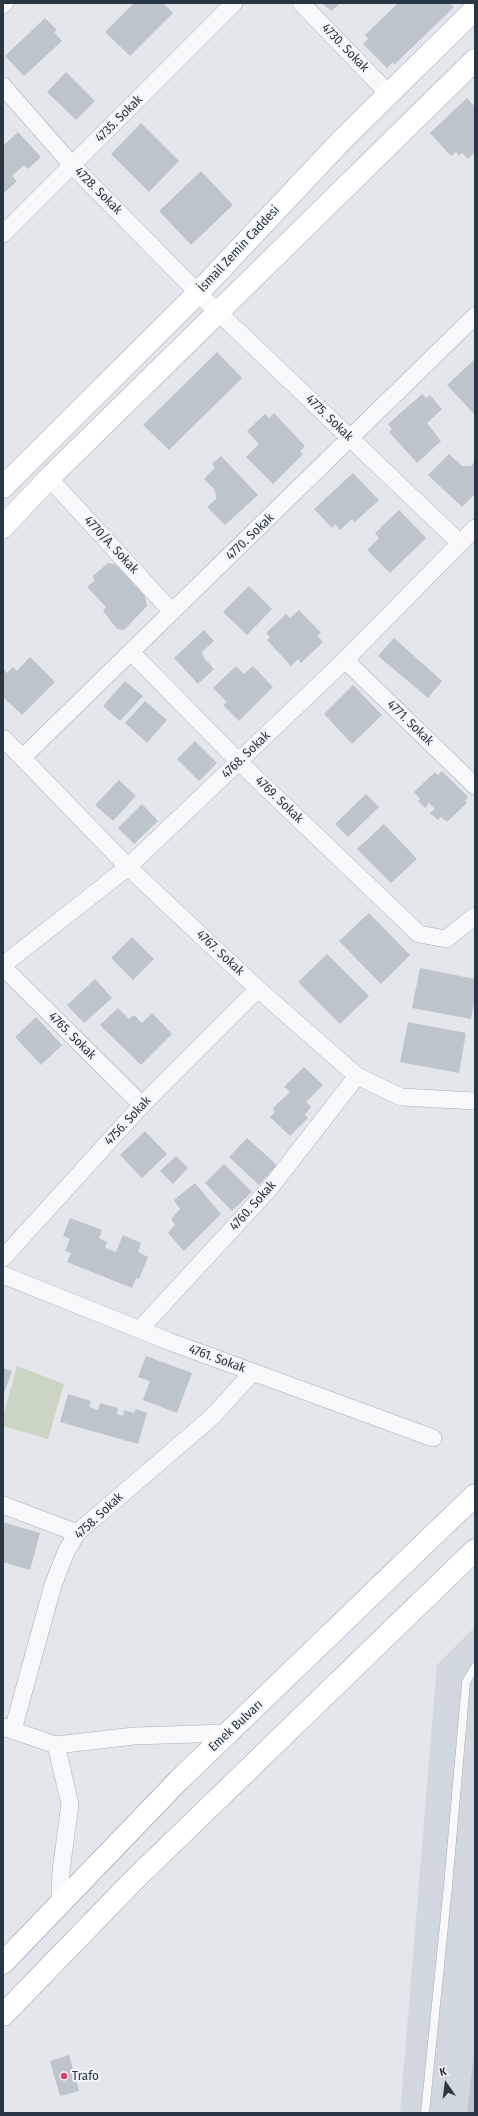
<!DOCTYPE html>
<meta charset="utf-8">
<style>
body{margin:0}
#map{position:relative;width:478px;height:2116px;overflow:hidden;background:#e3e7ec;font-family:"Fira Sans Condensed",sans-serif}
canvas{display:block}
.frame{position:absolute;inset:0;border:4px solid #293745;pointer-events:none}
.north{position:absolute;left:426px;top:2064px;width:40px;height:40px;-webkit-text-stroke:3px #f3f6f9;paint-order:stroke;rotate:346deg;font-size:11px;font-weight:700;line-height:16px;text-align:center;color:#293745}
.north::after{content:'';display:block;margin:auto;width:14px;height:18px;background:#293745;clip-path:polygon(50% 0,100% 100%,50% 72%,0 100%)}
</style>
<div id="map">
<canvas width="478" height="2116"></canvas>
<div class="frame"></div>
<div class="north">K</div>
</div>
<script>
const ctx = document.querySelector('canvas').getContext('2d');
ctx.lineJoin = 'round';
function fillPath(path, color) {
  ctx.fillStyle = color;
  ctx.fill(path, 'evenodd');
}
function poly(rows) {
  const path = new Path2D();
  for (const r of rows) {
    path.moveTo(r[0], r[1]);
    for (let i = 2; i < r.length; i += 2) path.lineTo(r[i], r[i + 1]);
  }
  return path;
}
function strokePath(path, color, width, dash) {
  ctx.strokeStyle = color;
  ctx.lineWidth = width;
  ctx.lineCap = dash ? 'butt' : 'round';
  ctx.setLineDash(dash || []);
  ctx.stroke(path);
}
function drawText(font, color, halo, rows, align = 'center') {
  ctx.font = font + ' "Fira Sans Condensed",sans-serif';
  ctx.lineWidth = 4;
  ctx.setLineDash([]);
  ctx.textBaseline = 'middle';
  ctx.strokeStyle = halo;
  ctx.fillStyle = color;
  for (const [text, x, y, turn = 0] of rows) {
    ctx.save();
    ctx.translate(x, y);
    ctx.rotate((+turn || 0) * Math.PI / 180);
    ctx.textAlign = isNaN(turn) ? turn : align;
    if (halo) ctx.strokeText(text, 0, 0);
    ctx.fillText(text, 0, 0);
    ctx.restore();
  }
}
fillPath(poly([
 [475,1627,475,2113,400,2113,437,1665]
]), '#d1d7de');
fillPath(poly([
 [17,1366,64,1384,48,1439,3,1426,3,1417]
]), '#cad6c3');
fillPath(poly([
 [134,3,163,3,173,13,130,56,105,32],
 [321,3,340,3,332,11],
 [398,3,449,3,454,7,394,65,393,62,387,68,363,44,368,39,365,35],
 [45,18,57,30,54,32,62,41,24,76,5,56],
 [66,72,95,101,76,120,47,92],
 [467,98,475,107,475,152,468,159,462,153,459,156,456,152,451,156,430,133],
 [141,123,179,161,149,192,111,154],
 [18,132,41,157,28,169,24,165,12,176,17,181,4,193,3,146],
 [201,171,233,205,191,245,159,211],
 [217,352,242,378,169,450,143,425],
 [475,359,475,415,447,385],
 [422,394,426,398,430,395,442,409,427,423,441,441,417,463,389,432,392,429,388,424],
 [274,413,305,446,300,451,303,454,273,484,246,457,259,444,247,431,265,414,269,418],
 [449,454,462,466,471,466,475,461,475,494,462,507,428,475],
 [221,456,258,495,225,525,207,507,216,499,216,495,214,489,204,479,215,468,212,464],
 [353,473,379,500,355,522,352,519,340,530,335,524,332,528,314,509],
 [399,510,426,538,390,573,367,550,379,538,375,533],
 [108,563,115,564,145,596,147,606,124,630,117,629,103,611,106,607,87,587,94,581,93,576],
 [249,586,272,609,247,635,223,612],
 [299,610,321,633,317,636,323,642,301,663,298,659,291,666,267,640,270,637,266,633,286,614,290,618],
 [204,630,214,641,202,652,204,658,214,669,198,684,174,658],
 [394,638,442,681,428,698,378,656],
 [30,657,55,682,22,715,3,697,3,669,7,673,13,667,17,671],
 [236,666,244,674,253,666,273,687,239,721,223,705,227,702,213,688],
 [125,681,143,696,120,721,103,706],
 [353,685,382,715,352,744,324,714],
 [145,701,167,720,147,743,125,723],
 [195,741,217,763,199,781,177,759],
 [442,771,468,797,465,801,467,803,447,822,441,817,438,820,430,813,435,809,429,803,425,808,418,801,420,799,414,792,435,772,438,775],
 [119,780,136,796,113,821,95,805],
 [366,794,379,807,348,837,335,824],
 [142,804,158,821,134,844,118,828],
 [384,824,417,859,391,883,357,849],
 [369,913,410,955,381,984,339,941],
 [132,937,154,959,133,980,111,958],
 [327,954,369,996,340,1024,298,982],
 [420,968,475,979,475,997,471,1019,412,1008],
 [95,979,112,998,84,1023,67,1005],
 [118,1008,129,1019,134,1015,142,1023,152,1013,172,1034,141,1065,100,1025],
 [36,1017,62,1045,41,1065,15,1037],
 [408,1022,466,1033,459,1073,400,1062],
 [304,1067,323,1085,306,1102,311,1107,305,1115,308,1118,290,1136,270,1117,275,1112,273,1108,290,1092,284,1087],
 [145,1131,167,1154,142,1178,120,1155],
 [247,1138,277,1165,259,1185,229,1157],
 [176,1156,188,1168,173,1184,160,1171],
 [224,1164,252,1192,232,1211,205,1183],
 [195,1183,221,1214,184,1251,168,1233,175,1225,171,1219,180,1209,174,1200],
 [70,1218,102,1230,99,1238,107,1242,105,1248,116,1252,123,1235,141,1243,138,1252,148,1257,139,1279,136,1278,132,1288,67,1262,71,1253,65,1251,70,1239,63,1236],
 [146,1356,192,1373,177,1413,143,1400,150,1381,138,1377],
 [3,1368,12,1371,3,1396],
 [68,1394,91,1401,89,1407,98,1410,100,1403,118,1408,117,1414,123,1416,124,1410,134,1413,136,1409,147,1413,138,1444,60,1422],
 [3,1522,40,1533,30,1570,3,1562],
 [69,2055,79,2091,60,2096,50,2061],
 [474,2055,475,2113,467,2113]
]), '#bcc4cc');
const lane = poly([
 [425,2113,448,1886,466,1682,475,1667]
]);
const street = poly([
 [301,3,389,94],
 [3,5,5,3],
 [3,86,72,165,198,293,460,543],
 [3,234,234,3],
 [49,478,172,612],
 [131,652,239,762,419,934,446,939,475,916],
 [345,660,475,786],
 [3,738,128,867,258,989,357,1076,401,1097,475,1101],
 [23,757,475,316],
 [3,965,128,867,345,660,475,528],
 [3,967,142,1105],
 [3,1258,142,1105,258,989],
 [3,1275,168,1341,433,1438],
 [140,1329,270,1188,357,1076],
 [3,1505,77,1533],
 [3,1727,56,1745],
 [13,1730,53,1585,66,1552,77,1533,212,1417,253,1372],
 [60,1903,61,1871,70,1804,56,1745,134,1736,228,1733]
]);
const secondary = poly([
 [3,487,198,293,342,140,475,9],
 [3,527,49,478,475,60]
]);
const highway = poly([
 [3,1963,178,1781,475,1495],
 [3,2015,135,1879,475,1550]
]);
strokePath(lane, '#a7afb7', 9);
strokePath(street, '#a7afb7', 18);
strokePath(secondary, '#a7afb7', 23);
strokePath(highway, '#8996a3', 23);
strokePath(lane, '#f6f8fa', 8);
strokePath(street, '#f6f8fa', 17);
strokePath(secondary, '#fff', 22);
strokePath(highway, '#fff', 22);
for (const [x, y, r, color] of [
 [64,2076,4,"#d7426a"]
]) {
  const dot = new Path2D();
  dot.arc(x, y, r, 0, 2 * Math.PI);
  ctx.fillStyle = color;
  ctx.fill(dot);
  strokePath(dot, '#f3f6f9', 1.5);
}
drawText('13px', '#293745', '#f3f6f9', [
 ["4730. Sokak",345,48,46],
 ["4735. Sokak",119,119,-45],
 ["4728. Sokak",98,191,45],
 ["İsmail Zemin Caddesi",239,249,-47],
 ["4775. Sokak",329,418,44],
 ["4770. Sokak",250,537,-44],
 ["4770/A. Sokak",111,545,47],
 ["4771. Sokak",410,723,44],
 ["4768. Sokak",246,755,-44],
 ["4769. Sokak",279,800,44],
 ["4767. Sokak",220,953,43],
 ["4765. Sokak",72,1036,45],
 ["4756. Sokak",128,1121,-47],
 ["4760. Sokak",253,1206,-48],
 ["4761. Sokak",217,1359,20],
 ["4758. Sokak",99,1516,-43],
 ["Emek Bulvarı",236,1726,-43]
]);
drawText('13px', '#293745', '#f3f6f9', [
 ["Trafo",72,2076]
], 'left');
</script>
